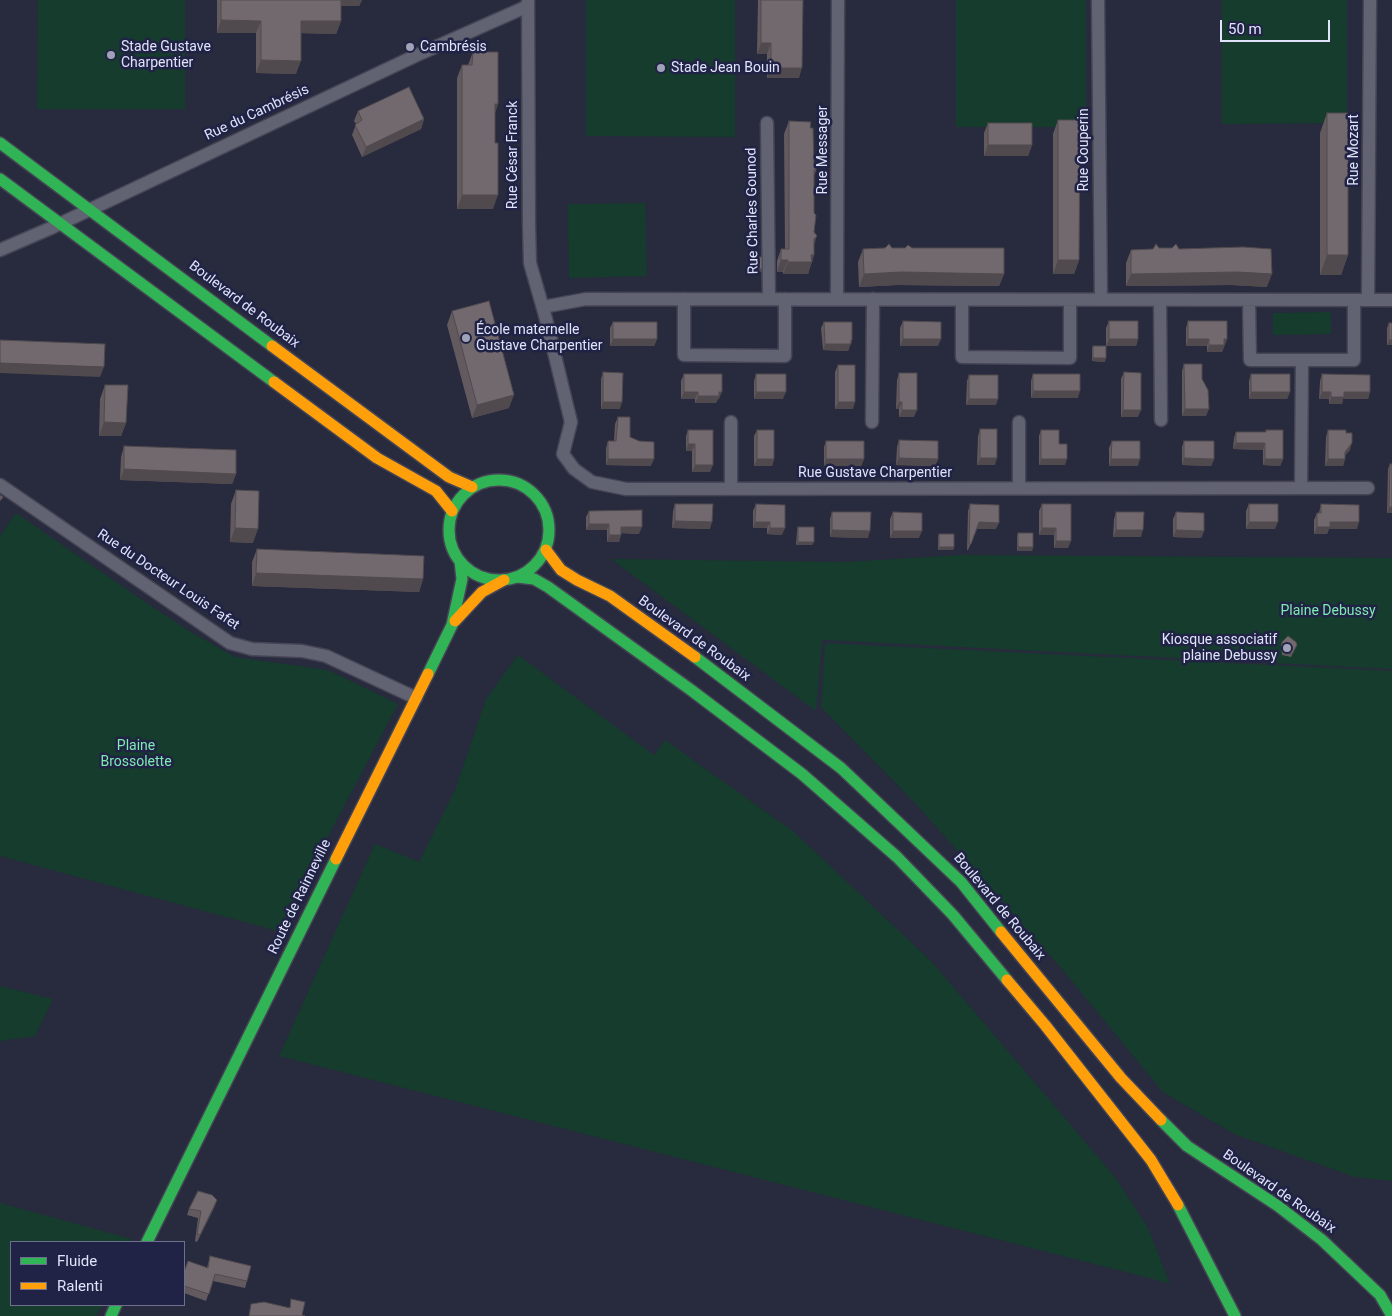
<!DOCTYPE html>
<meta charset="utf-8">
<style>
body{margin:0}
#map{position:relative;width:1392px;height:1316px;overflow:hidden;background:#282a3d;font-family:Roboto,sans-serif}
canvas{display:block}
.legend{position:absolute;left:10px;top:1241px;width:175px;height:65px;box-sizing:border-box;background:#202345;border:1px solid #6d708d;margin:0;padding:6px 9px;list-style:none;font-size:15px;color:#e0e3fa}
.legend li{display:flex;align-items:center;gap:10px;height:25px}
.legend b{width:25px;border:1px solid #6d708d}
.scale{position:absolute;left:1220px;top:20px;width:110px;height:22px;box-sizing:border-box;border:2px solid #e0e3fa;border-top:0;padding-left:6px;font-size:15px;line-height:18px;white-space:nowrap;color:#e0e3fa;-webkit-text-stroke:4px #202345;paint-order:stroke}
</style>
<div id="map">
<canvas width="1392" height="1316"></canvas>
<ul class="legend">
<li><b style="height:6px;background:#30b455"></b>Fluide</li>
<li><b style="height:6px;background:#ff9f0a"></b>Ralenti</li>
</ul>
<div class="scale">50 m</div>
</div>
<script>
const ctx = document.querySelector('canvas').getContext('2d');
ctx.lineJoin = 'round';
function fillPath(path, color) {
  ctx.fillStyle = color;
  ctx.fill(path, 'evenodd');
}
function poly(rows) {
  const path = new Path2D();
  for (const r of rows) {
    if (r.length === 3) {
      path.moveTo(r[0] + r[2], r[1]);
      path.arc(r[0], r[1], r[2], 0, 2 * Math.PI);
      continue;
    }
    path.moveTo(r[0], r[1]);
    for (let i = 2; i < r.length; i += 2) path.lineTo(r[i], r[i + 1]);
  }
  return path;
}
function strokePath(path, color, width, dash) {
  ctx.strokeStyle = color;
  ctx.lineWidth = width;
  ctx.lineCap = dash ? 'butt' : 'round';
  ctx.setLineDash(dash || []);
  ctx.stroke(path);
}
function drawText(font, color, halo, rows, align = 'center') {
  ctx.font = font + ' Roboto,sans-serif';
  ctx.lineWidth = 5;
  ctx.setLineDash([]);
  ctx.textBaseline = 'middle';
  ctx.strokeStyle = halo;
  ctx.fillStyle = color;
  for (const [text, x, y, turn = 0] of rows) {
    ctx.save();
    ctx.translate(x, y);
    ctx.rotate((+turn || 0) * Math.PI / 180);
    ctx.textAlign = isNaN(turn) ? turn : align;
    if (halo) ctx.strokeText(text, 0, 0);
    ctx.fillText(text, 0, 0);
    ctx.restore();
  }
}
fillPath(poly([
 [38,0,185,0,185,109,37,109],
 [586,0,735,0,735,137,586,136],
 [956,0,1086,0,1086,127,956,127],
 [1222,0,1347,0,1347,123,1222,124],
 [645,203,647,276,569,278,568,204],
 [1331,312,1331,334,1273,335,1273,313],
 [16,513,148,604,189,631,235,657,328,670,398,704,278,931,0,856,0,536],
 [962,555,1392,558,1392,669,822,640,816,711,611,559,845,562],
 [825,643,1392,671,1392,1181,1355,1177,1234,1134,1163,1092,1062,969,955,848,915,803,821,707],
 [518,655,654,755,665,740,794,832,932,962,1115,1177,1148,1228,1170,1284,1149,1278,279,1056,375,844,419,862,455,790,486,699],
 [0,986,53,999,35,1036,0,1041],
 [0,1203,132,1239,131,1242,11,1242,11,1305,102,1305,96,1316,0,1316]
]), '#153c2c');
const street = poly([
 [528,0,529,225,530,263,546,319,571,422,563,454,574,469,592,482,626,489,1368,488],
 [1098,0,1101,300],
 [767,123,769,299],
 [0,250,51,228,415,56,528,6],
 [684,299,684,355,785,356,785,299],
 [837,299,838,0],
 [962,300,962,357,1070,358,1070,300],
 [1160,300,1161,420],
 [1249,300,1250,360,1354,360,1354,300],
 [1368,300,1370,0],
 [543,307,586,299,1392,300],
 [731,422,731,488],
 [872,422,873,299],
 [0,485,230,643,252,649,302,651,326,656,416,698],
 [1019,488,1019,422],
 [1301,488,1302,360]
]);
const fast = poly([
 [0,143,272,346],
 [0,179,274,382],
 [499,530,50],
 [517,577,534,579,548,587,691,690,802,774,897,857,953,915,1007,980],
 [695,657,841,768,961,882,1001,932],
 [428,674,452,625,462,579,460,561],
 [1161,1120,1187,1146,1278,1206,1322,1240,1380,1295],
 [1178,1205,1235,1316],
 [147,1242,336,859],
 [111,1316,116,1305]
]);
const slow = poly([
 [272,346,449,477,472,487],
 [274,382,377,458,436,491,452,511],
 [546,550,561,570,577,580,610,596,695,657],
 [455,621,482,592,504,580],
 [336,859,428,674],
 [1001,932,1121,1078,1161,1120],
 [1007,980,1045,1025,1151,1160,1178,1205]
]);
strokePath(street, '#454556', 15);
strokePath(fast, '#454556', 14);
strokePath(slow, '#454556', 14);
strokePath(street, '#616272', 12);
strokePath(fast, '#30b455', 11);
strokePath(slow, '#ff9f0a', 11);
const fastBridge = poly([
 [1380,1295,1392,1316]
]);
strokePath(fastBridge, '#454556', 14, []);
strokePath(fastBridge, '#30b455', 11);
fillPath(poly([
 [217,0,362,0,359,6,341,6,341,21,336,34,301,33,296,74,256,73,256,33,217,33],
 [758,0,803,0,799,78,767,78,767,54,757,54],
 [473,52,498,104,495,113,493,209,457,209,457,78,462,65,468,65],
 [358,111,424,119,421,129,362,157,352,135,356,124,354,121],
 [1327,113,1348,255,1341,275,1320,275,1320,133],
 [1058,120,1079,260,1074,274,1053,274,1053,134],
 [789,121,810,128,814,164,817,167,814,176,814,255,808,274,783,274,783,272,777,272,777,261,781,249,785,249,784,134],
 [988,123,1032,145,1028,156,984,156,984,133],
 [892,248,912,248,1004,274,999,286,897,285,859,287,858,262,863,249],
 [1153,249,1179,249,1267,287,1232,285,1126,286,1126,263,1131,250],
 [757,257,762,269,761,272,755,272,755,261],
 [452,311,509,408,472,418,447,325],
 [903,321,938,346,900,346,900,328],
 [1109,321,1138,339,1136,346,1106,346,1106,328],
 [1188,321,1227,339,1222,352,1207,352,1207,346,1186,346,1186,328],
 [613,322,657,339,654,346,610,346,610,328],
 [824,322,852,340,848,351,823,350,821,328],
 [1389,323,1392,345,1387,345,1387,328],
 [1093,346,1105,362,1092,361,1092,349],
 [1184,364,1202,379,1206,416,1182,416,1182,371],
 [838,365,853,409,835,409,835,372],
 [603,372,620,409,601,409,601,379],
 [1124,372,1138,417,1121,417,1121,379],
 [899,373,914,417,899,417,899,409,896,409,897,380],
 [684,374,719,399,718,399,716,403,695,403,695,399,681,399,681,381],
 [756,374,783,399,754,399,754,381],
 [1033,374,1078,398,1031,398,1031,381],
 [1251,374,1290,392,1287,399,1249,399,1249,381],
 [1322,374,1370,392,1368,399,1343,399,1342,404,1329,404,1329,399,1319,399,1320,381],
 [969,375,996,405,966,405,967,381],
 [105,385,126,423,121,436,99,436,100,399],
 [618,417,630,437,651,466,606,465,606,448,608,441,614,441,615,424],
 [980,429,995,465,977,465,978,436],
 [688,430,710,472,692,472,692,451,686,451,686,436],
 [757,430,774,459,772,466,754,466,754,436],
 [1041,430,1065,465,1039,465,1039,436],
 [1266,430,1283,459,1280,466,1263,465,1263,450,1233,449,1234,438,1236,432,1265,432],
 [1328,430,1346,433,1350,450,1345,455,1345,459,1343,466,1325,466,1326,437],
 [899,440,938,459,935,466,896,465,897,447],
 [826,441,864,459,861,466,824,466,824,447],
 [1112,441,1138,466,1109,466,1109,448],
 [1184,441,1214,459,1211,466,1182,465,1182,447],
 [124,446,236,474,232,484,120,480,121,457],
 [1390,464,1392,513,1387,513,1388,469],
 [236,490,253,543,230,542,231,504],
 [675,504,710,529,672,528,673,511],
 [756,504,782,535,767,534,767,528,753,528,753,511],
 [970,504,996,529,977,529,968,550,967,550,968,511],
 [1042,504,1068,548,1054,548,1054,535,1039,535,1039,511],
 [1249,504,1275,529,1246,529,1246,511],
 [1321,504,1357,529,1329,529,1327,534,1314,534,1314,520,1317,513,1319,513],
 [589,511,639,534,621,533,619,542,607,542,607,530,586,530,586,517],
 [832,512,868,538,830,537,830,519],
 [893,512,919,538,890,538,890,519],
 [1116,512,1141,537,1113,537,1114,519],
 [1176,512,1204,531,1201,538,1173,537,1173,519],
 [798,527,814,542,812,545,796,545,797,531],
 [1018,533,1033,547,1032,551,1017,551,1017,536],
 [939,534,954,547,953,550,938,550,938,537],
 [257,549,423,579,419,592,252,586,252,562],
 [1282,642,1297,645,1291,657,1282,655,1281,645],
 [215,1206,197,1242,195,1241,198,1218,187,1215,189,1209],
 [210,1256,247,1281,245,1288,213,1281,206,1301,184,1293,184,1272,207,1268]
]), '#625a5f');
fillPath(poly([
 [339,0,362,0,359,6,337,6],
 [221,20,261,21,256,33,217,33],
 [301,21,341,21,336,34,296,33],
 [761,43,771,43,767,54,757,54],
 [261,60,301,61,296,74,256,73],
 [771,68,802,68,799,78,767,78],
 [495,104,498,104,493,118],
 [424,119,421,129,362,157,366,147],
 [988,145,1032,145,1028,156,984,156],
 [462,195,498,195,493,209,457,209],
 [817,236,813,248,814,239],
 [811,255,814,255,808,274,783,274,788,262],
 [1327,255,1348,255,1341,275,1320,275],
 [781,260,788,260,783,272,777,272],
 [1058,260,1079,260,1074,274,1053,274],
 [757,269,762,269,761,272,755,272],
 [901,272,1004,274,999,286,897,285,859,287,864,274],
 [1237,272,1272,274,1267,287,1232,285,1126,286,1131,274],
 [613,339,657,339,654,346,610,346],
 [903,339,941,339,938,346,900,346],
 [1109,339,1138,339,1136,346,1106,346],
 [1188,339,1209,339,1207,346,1186,346],
 [1224,339,1227,339,1222,352,1207,352,1209,345],
 [852,340,848,351,823,350,825,344],
 [1389,340,1392,340,1392,345,1387,345],
 [1093,358,1106,358,1105,362,1092,361],
 [0,363,104,367,100,377,0,373],
 [1033,391,1080,391,1078,398,1031,398],
 [684,392,698,392,695,399,681,399],
 [719,392,722,392,719,399,718,399,716,403,695,403,698,396],
 [756,392,786,392,783,399,754,399],
 [1251,392,1290,392,1287,399,1249,399],
 [1322,392,1331,392,1329,399,1319,399],
 [1344,392,1370,392,1368,399,1343,399,1342,404,1329,404,1331,397],
 [514,395,509,408,472,418,477,405],
 [969,399,998,399,996,405,966,405],
 [603,402,622,402,620,409,601,409],
 [838,402,855,402,853,409,835,409],
 [899,402,902,402,899,409,896,409],
 [1185,409,1209,409,1206,416,1182,416],
 [902,410,917,410,914,417,899,417],
 [1123,410,1141,410,1138,417,1121,417],
 [104,422,126,423,121,436,99,436],
 [1236,443,1265,443,1263,450,1233,449],
 [1352,443,1350,450,1343,458,1345,452],
 [688,444,695,444,692,451,686,451],
 [899,458,938,459,935,466,896,465],
 [980,458,997,458,995,465,977,465],
 [1184,458,1214,459,1211,466,1182,465],
 [608,459,654,459,651,466,606,465],
 [757,459,774,459,772,466,754,466],
 [826,459,864,459,861,466,824,466],
 [1041,459,1067,459,1065,465,1039,465],
 [1111,459,1140,459,1138,466,1109,466],
 [1265,459,1283,459,1280,466,1263,465],
 [1328,459,1345,459,1343,466,1325,466],
 [695,465,713,465,710,472,692,472],
 [124,469,236,474,232,484,120,480],
 [1389,507,1392,507,1392,513,1387,513],
 [675,521,712,522,710,529,672,528],
 [755,522,770,522,767,528,753,528],
 [979,522,999,523,996,529,977,529,968,550],
 [1249,522,1278,522,1275,529,1246,529],
 [1330,522,1359,522,1357,529,1329,529,1327,534,1314,534,1317,527],
 [589,524,609,524,607,530,586,530],
 [621,527,642,527,639,534,619,533],
 [235,528,258,529,253,543,230,542],
 [770,528,785,528,782,535,767,534],
 [1042,528,1056,528,1054,535,1039,535],
 [832,530,870,531,868,538,830,537],
 [1116,530,1143,530,1141,537,1113,537],
 [1176,530,1204,531,1201,538,1173,537],
 [893,531,922,531,919,538,890,538],
 [609,535,621,535,619,542,607,542],
 [1056,541,1071,541,1068,548,1054,548],
 [798,542,814,542,812,545,796,545],
 [939,547,954,547,953,550,938,550],
 [1018,547,1033,547,1032,551,1017,551],
 [256,573,423,579,419,592,252,586],
 [217,1200,215,1206,197,1242,200,1235]
]), '#504a4e');
const building = poly([
 [221,0,341,0,341,21,301,21,301,61,261,60,261,21,221,20,221,0],
 [761,0,803,0,802,68,771,68,771,43,761,43,761,0],
 [473,52,498,52,498,104,495,104,495,143,498,143,498,195,462,195,462,65,472,65,473,52],
 [409,87,424,119,366,147,355,125,362,120,358,111,409,87],
 [1327,113,1348,113,1348,255,1327,255,1327,113],
 [1058,120,1080,120,1079,260,1058,260,1058,120],
 [789,121,811,122,810,128,813,128,814,164,817,167,814,170,814,213,816,215,814,232,817,236,814,239,814,255,811,255,812,262,788,262,788,260,781,260,781,249,789,249,789,121],
 [988,123,1032,123,1032,145,988,145,988,123],
 [889,244,892,248,905,248,908,245,912,248,1004,248,1004,274,901,272,864,274,863,249,885,248,889,244],
 [1156,244,1159,248,1172,248,1176,244,1179,249,1243,247,1271,249,1272,274,1237,272,1131,274,1131,250,1153,249,1156,244],
 [757,257,762,257,762,269,757,269,757,257],
 [489,301,514,395,477,405,452,311,489,301],
 [903,321,941,322,941,339,903,339,903,321],
 [1109,321,1138,321,1138,339,1109,339,1109,321],
 [1188,321,1227,321,1227,339,1224,339,1224,345,1209,345,1209,339,1188,339,1188,321],
 [613,322,657,322,657,339,613,339,613,322],
 [824,322,852,322,852,340,851,340,851,344,825,344,824,322],
 [1389,323,1392,323,1392,340,1389,340,1389,323],
 [0,340,105,344,104,367,0,363,0,340],
 [1093,346,1106,346,1106,358,1093,358,1093,346],
 [1184,364,1202,364,1202,379,1208,390,1209,409,1185,409,1184,364],
 [838,365,855,365,855,402,838,402,838,365],
 [603,372,623,373,622,402,603,402,603,372],
 [1124,372,1141,373,1141,410,1123,410,1124,372],
 [899,373,917,373,917,410,902,410,902,402,899,402,899,373],
 [684,374,722,374,722,392,719,392,719,396,698,396,698,392,684,392,684,374],
 [756,374,786,374,786,392,756,392,756,374],
 [1033,374,1080,374,1080,391,1033,391,1033,374],
 [1251,374,1290,374,1290,392,1251,392,1251,374],
 [1322,374,1370,375,1370,392,1344,392,1344,397,1331,397,1331,392,1322,392,1322,374],
 [969,375,998,375,998,399,969,399,969,375],
 [105,385,128,385,126,423,104,422,105,385],
 [618,417,630,417,630,437,639,441,654,442,654,459,608,459,608,441,616,441,618,417],
 [980,429,997,429,997,458,980,458,980,429],
 [688,430,713,430,713,465,695,465,695,444,688,444,688,430],
 [757,430,774,430,774,459,757,459,757,430],
 [1041,430,1059,430,1059,444,1067,444,1067,459,1041,459,1041,430],
 [1266,430,1283,430,1283,459,1265,459,1265,443,1236,443,1236,432,1266,432,1266,430],
 [1328,430,1346,430,1346,433,1352,433,1352,443,1345,452,1345,459,1328,459,1328,430],
 [899,440,938,441,938,459,899,458,899,440],
 [826,441,864,441,864,459,826,459,826,441],
 [1112,441,1140,441,1140,459,1111,459,1112,441],
 [1184,441,1214,441,1214,459,1184,458,1184,441],
 [124,446,236,450,236,474,124,469,124,446],
 [1390,464,1392,464,1392,507,1389,507,1390,464],
 [236,490,259,491,258,529,235,528,236,490],
 [0,495,3,497,0,501,0,495],
 [675,504,713,504,712,522,675,521,675,504],
 [756,504,785,505,785,528,770,528,770,522,755,522,756,504],
 [970,504,999,505,999,523,979,522,971,544,969,544,970,504],
 [1042,504,1071,504,1071,541,1056,541,1056,528,1042,528,1042,504],
 [1249,504,1278,504,1278,522,1249,522,1249,504],
 [1321,504,1359,505,1359,522,1330,522,1330,527,1317,527,1317,513,1321,513,1321,504],
 [642,510,642,527,621,527,621,535,609,535,609,524,589,524,589,511,642,510],
 [832,512,871,512,870,531,832,530,832,512],
 [893,512,922,513,922,531,893,531,893,512],
 [1116,512,1144,512,1143,530,1116,530,1116,512],
 [1176,512,1204,513,1204,531,1176,530,1176,512],
 [798,527,814,527,814,542,798,542,798,527],
 [1018,533,1033,533,1033,547,1018,547,1018,533],
 [939,534,954,534,954,547,939,547,939,534],
 [257,549,424,556,423,579,256,573,257,549],
 [1288,636,1296,642,1297,645,1292,654,1283,651,1282,642,1288,636],
 [198,1191,212,1195,217,1200,200,1235,197,1234,201,1211,189,1209,198,1191],
 [210,1256,251,1266,247,1281,215,1274,209,1294,184,1286,184,1272,188,1261,208,1268,210,1256],
 [291,1299,305,1302,302,1315,305,1316,249,1316,251,1304,264,1302,290,1308,291,1299]
]);
fillPath(building, '#72696f');
strokePath(building, '#504a4e', 1);
for (const [x, y, r, color] of [
 [410,47,5,"#a0a2b8"],
 [111,55,5,"#a0a2b8"],
 [661,68,5,"#a0a2b8"],
 [466,338,5,"#a0a2b8"],
 [1287,648,5,"#a0a2b8"]
]) {
  const dot = new Path2D();
  dot.arc(x, y, r, 0, 2 * Math.PI);
  ctx.fillStyle = color;
  ctx.fill(dot);
  strokePath(dot, '#202345', 2);
}
drawText('14px', '#e0e3fa', '#202345', [
 ["Stade Gustave",121,47],
 ["Charpentier",121,63],
 ["Cambrésis",420,47],
 ["Stade Jean Bouin",671,68],
 ["École maternelle",476,330],
 ["Gustave Charpentier",476,346],
 ["Kiosque associatif",1277,640,"right"],
 ["plaine Debussy",1277,656,"right"]
], 'left');
drawText('14px', '#e0e3fa', '#202345', [
 ["Rue du Cambrésis",257,113,-25],
 ["Rue Messager",823,150,-90],
 ["Rue Couperin",1084,150,-90],
 ["Rue Mozart",1354,150,-90],
 ["Rue César Franck",513,155,-90],
 ["Rue Charles Gounod",753,211,-91],
 ["Boulevard de Roubaix",244,305,37],
 ["Rue Gustave Charpentier",875,473],
 ["Rue du Docteur Louis Fafet",168,580,34],
 ["Boulevard de Roubaix",694,639,36],
 ["Route de Rainneville",300,897,-64],
 ["Boulevard de Roubaix",999,907,50],
 ["Boulevard de Roubaix",1279,1192,35]
]);
drawText('14px', '#7febb1', '#202345', [
 ["Plaine Debussy",1328,611],
 ["Plaine",136,746],
 ["Brossolette",136,762]
]);
</script>
